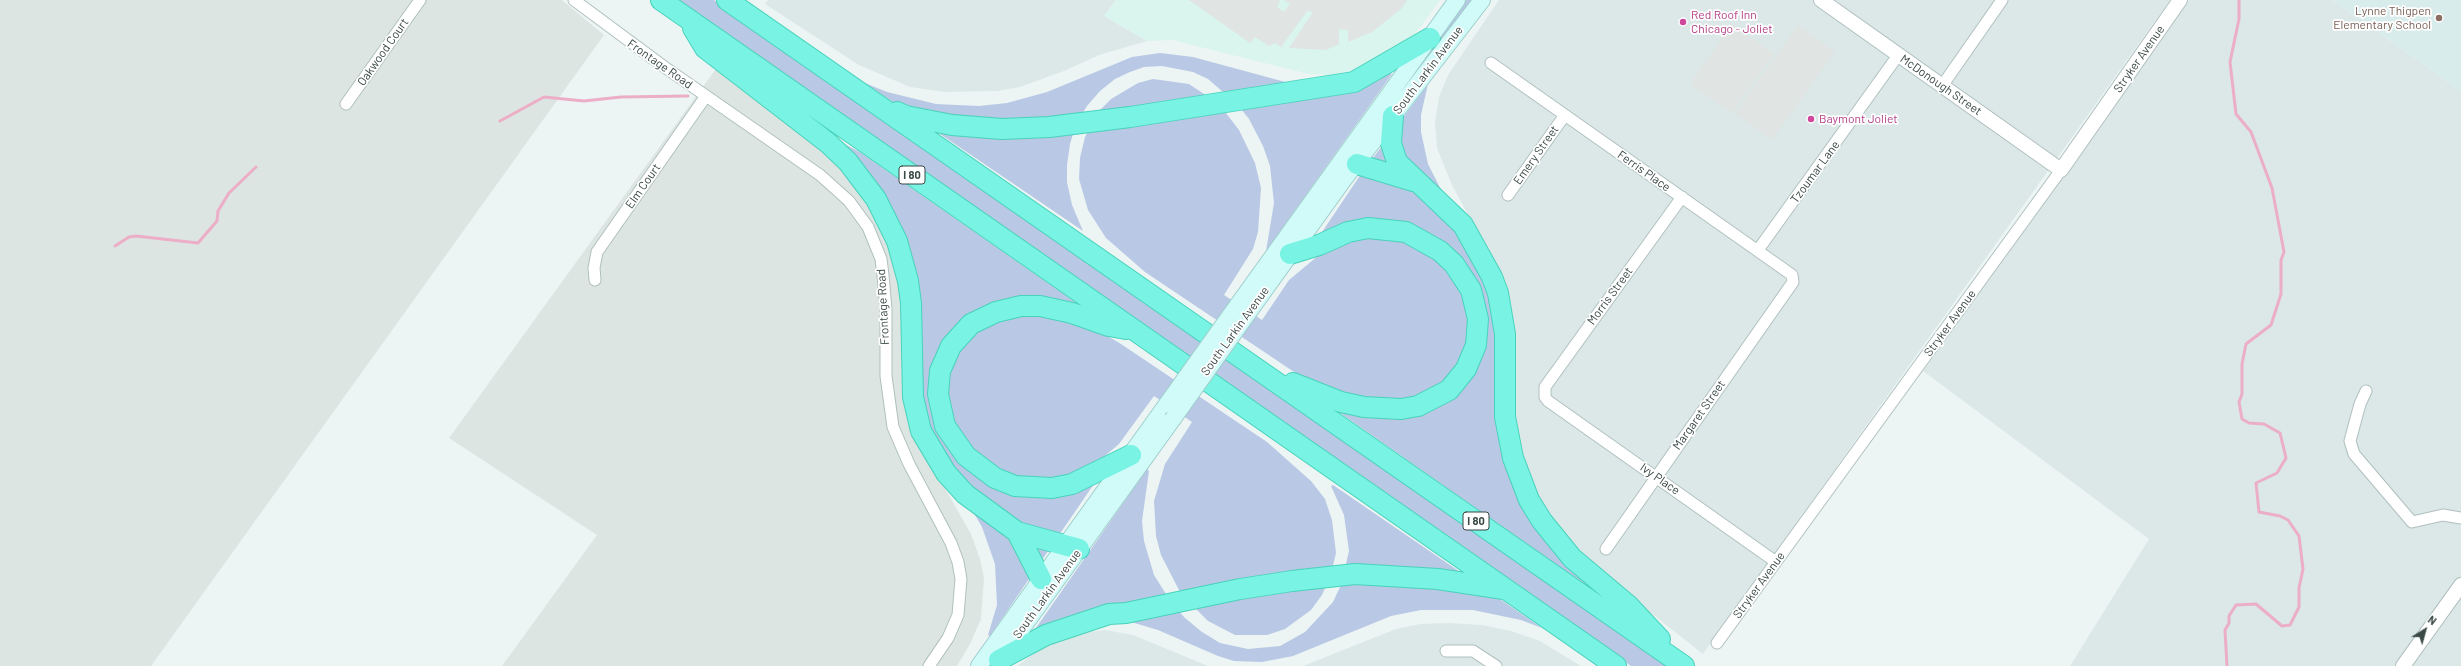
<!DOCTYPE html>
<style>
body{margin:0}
#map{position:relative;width:2461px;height:666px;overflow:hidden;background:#ecf5f4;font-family:Barlow,sans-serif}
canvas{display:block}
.north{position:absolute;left:2405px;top:610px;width:40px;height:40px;-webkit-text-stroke:3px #fff;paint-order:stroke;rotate:37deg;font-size:11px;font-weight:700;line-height:16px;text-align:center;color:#3a4946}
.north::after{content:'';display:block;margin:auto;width:14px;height:18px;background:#3a4946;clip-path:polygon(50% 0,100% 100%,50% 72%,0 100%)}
</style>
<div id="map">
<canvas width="2461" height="666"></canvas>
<div class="north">N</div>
</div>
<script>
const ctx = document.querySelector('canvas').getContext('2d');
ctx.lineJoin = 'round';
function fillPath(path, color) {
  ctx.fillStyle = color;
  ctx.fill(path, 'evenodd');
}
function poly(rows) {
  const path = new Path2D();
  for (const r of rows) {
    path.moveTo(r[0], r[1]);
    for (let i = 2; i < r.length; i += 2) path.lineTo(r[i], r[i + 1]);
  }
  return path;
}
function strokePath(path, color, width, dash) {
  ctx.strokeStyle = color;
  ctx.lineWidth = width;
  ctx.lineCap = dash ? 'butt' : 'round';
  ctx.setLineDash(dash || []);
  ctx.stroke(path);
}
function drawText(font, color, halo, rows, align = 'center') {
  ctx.font = font + ' Barlow,sans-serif';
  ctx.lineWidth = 3.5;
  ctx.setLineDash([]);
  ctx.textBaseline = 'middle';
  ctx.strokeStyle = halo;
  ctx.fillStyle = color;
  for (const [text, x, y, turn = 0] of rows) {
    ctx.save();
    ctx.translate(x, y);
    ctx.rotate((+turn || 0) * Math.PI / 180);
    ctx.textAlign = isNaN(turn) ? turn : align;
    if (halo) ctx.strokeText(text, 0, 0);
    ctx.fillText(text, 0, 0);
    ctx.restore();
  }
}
fillPath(poly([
 [768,0,1116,0,1104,16,1147,41,1099,55,1064,71,1020,87,997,91,945,92,910,87,859,65,765,4],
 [1499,0,2170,0,1703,654,1596,570,1554,524,1534,491,1516,436,1500,274,1452,185,1437,148,1435,123,1439,97,1448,75],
 [2189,0,2333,0,2461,91,2461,666,2070,666,2149,539,1923,371],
 [1449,623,1482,625,1511,631,1540,641,1581,666,1303,666,1396,629,1420,624],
 [1105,630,1133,635,1208,666,1017,666,1043,647,1081,633]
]), '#dbe8e7');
fillPath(poly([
 [1116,0,1440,0,1418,30,1402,48,1355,73,1334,75,1309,74,1172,40,1147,41,1104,16]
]), '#daf4ee');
fillPath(poly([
 [0,0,562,0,604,35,151,666,0,666],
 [718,66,820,149,850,177,884,230,901,295,903,378,913,432,971,534,980,559,984,578,981,619,970,644,957,666,502,666,597,535,449,438]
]), '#dde5e3');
fillPath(poly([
 [2333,0,2461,0,2461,91]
]), '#d8edeb');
fillPath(poly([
 [674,0,714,0,1671,666,1631,666],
 [1464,0,1474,0,1390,109,1375,125],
 [1160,53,1193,57,1289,83,1388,72,1392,74,1266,251,1274,203,1270,166,1263,146,1249,119,1238,105,1208,79,1193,72,1162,66,1144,67,1130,72,1115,79,1100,91,1087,106,1076,124,1070,144,1067,165,1067,182,1072,205,1083,231,865,83,887,92,936,104,979,106,1007,103,1047,92,1132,57],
 [1153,79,1189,84,1219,104,1239,130,1255,163,1261,188,1258,232,1253,249,1224,295,1262,320,1289,280,1325,250,1348,239,1372,235,1407,242,1439,261,1459,285,1470,312,1469,345,1449,379,1410,401,1371,402,1303,378,1145,272,1106,238,1088,210,1079,179,1080,158,1085,137,1100,110,1111,99,1138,83],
 [1428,84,1421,115,1421,132,1428,164,1482,270,1495,304,1507,457,1614,605,1326,403,1426,408,1484,331,1433,239,1320,235,1361,174],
 [832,137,861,153,1091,313,986,310,932,382,984,478,1096,481,990,636,988,635,997,605,995,564,982,527,941,457,922,415,913,280],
 [1022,315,1043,315,1094,328,1121,344,1267,442,1311,481,1325,499,1332,520,1336,553,1331,574,1322,595,1311,610,1285,629,1267,635,1235,635,1208,621,1181,594,1161,555,1156,536,1154,501,1165,464,1192,422,1154,396,1119,444,1100,460,1080,471,1063,477,1030,479,1009,474,976,454,956,427,946,397,947,381,958,350,982,327],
 [1147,469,1149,471,1142,521,1144,541,1154,575,1173,605,1185,618,1202,632,1220,643,1248,649,1280,646,1305,632,1333,602,1341,585,1349,551,1344,515,1331,486,1333,485,1542,628,1521,620,1473,610,1421,610,1391,616,1293,656,1262,662,1234,661,1218,656,1158,630,1121,619,1031,635]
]), '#b9c8e5');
fillPath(poly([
 [1189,0,1280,0,1277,7,1284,12,1290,4,1284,0,1407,0,1402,8,1372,32,1348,42,1348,30,1339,29,1339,44,1326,50,1289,48,1313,12,1307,11,1281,47,1275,43,1269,46,1255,37,1250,43],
 [1732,24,1774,54,1732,113,1690,84],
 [1798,25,1835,52,1772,140,1735,113]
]), '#e0e4e3');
strokePath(poly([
 [500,121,544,97,584,101,621,97,688,96],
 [115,246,129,237,136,236,198,243,217,221,218,211,229,193,256,167],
 [2227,666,2225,630,2229,623,2229,616,2236,605,2256,604,2282,626,2290,625,2299,607,2299,588,2303,569,2299,536,2288,520,2280,516,2259,512,2256,483,2277,473,2286,458,2280,433,2264,424,2249,423,2242,419,2239,402,2242,394,2242,364,2246,344,2271,325,2281,294,2281,260,2284,252,2272,188,2251,132,2236,114,2230,62,2239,19,2239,0]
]), '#ecaec6', 3);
const minor = poly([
 [574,0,663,66,820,175,849,201,868,227,881,259,883,275,886,309,886,376,893,427,909,464,951,543,958,562,961,579,958,615,948,638,929,666],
 [1491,63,1792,275,1793,282,1606,549],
 [1942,86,2002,0],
 [346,104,420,0],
 [1508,195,1565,115],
 [1682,197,1545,387,1545,397,1548,401,1776,562],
 [1758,250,1899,54],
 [595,280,594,268,597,252,706,96],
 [2366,391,2360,404,2350,441,2354,454,2412,522,2443,515,2461,518],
 [1717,643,2061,170],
 [1446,651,1473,651,1496,666]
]);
const tertiary = poly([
 [1821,0,2061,170,2180,0],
 [2403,666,2461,585]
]);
const secondary = poly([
 [1237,306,1457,0],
 [1248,313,1344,179,1482,0],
 [1000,659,1172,420],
 [979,666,1167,404]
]);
const motorway = poly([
 [661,0,1616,666],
 [727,0,1684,666],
 [693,28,705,48,828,143,848,162,876,199,897,241,908,281,911,303,913,397,921,431,946,473,965,494,1017,532,1041,579],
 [897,112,906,116,952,125,1002,129,1049,127,1130,117,1354,82,1430,38],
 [1393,116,1391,143,1397,162,1463,225,1492,277,1498,293,1505,334,1505,417,1513,458,1529,500,1542,521,1572,558,1629,606,1660,639],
 [1357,164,1413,181],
 [1290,254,1319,245,1348,232,1368,228,1406,232,1440,251,1454,264,1471,290,1478,319,1476,345,1466,369,1449,390,1418,406,1401,409,1364,407,1341,402,1293,383],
 [1126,329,1109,326,1072,313,1040,306,1021,306,996,312,971,324,951,346,940,371,938,394,945,426,966,456,995,478,1015,486,1052,488,1072,484,1131,455],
 [1017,532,1079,549],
 [999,660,1046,635,1109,614,1126,613,1240,589,1292,581,1355,574,1438,579,1504,589]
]);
strokePath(minor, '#afc0be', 13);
strokePath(tertiary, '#afc0be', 16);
strokePath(secondary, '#9ececb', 18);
strokePath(motorway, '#49d2bb', 22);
strokePath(minor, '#fff', 11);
strokePath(tertiary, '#fff', 14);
strokePath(secondary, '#d0fbf9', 16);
strokePath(motorway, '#79f3e3', 20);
const secondaryBridge = poly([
 [1167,404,1237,306],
 [1172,420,1248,313]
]);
strokePath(secondaryBridge, '#9ececb', 18, []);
strokePath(secondaryBridge, '#d0fbf9', 16);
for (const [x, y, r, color] of [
 [2439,18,4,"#8d6e63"],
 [1683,22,4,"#d1479c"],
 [1811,119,4,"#d1479c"]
]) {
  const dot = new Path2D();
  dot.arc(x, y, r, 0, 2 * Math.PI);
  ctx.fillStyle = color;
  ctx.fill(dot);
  strokePath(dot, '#fff', 1.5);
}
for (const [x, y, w] of [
 [912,175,26],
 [1476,521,26]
]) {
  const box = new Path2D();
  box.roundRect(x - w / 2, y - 9, w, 18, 3);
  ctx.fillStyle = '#fff';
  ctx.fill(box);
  strokePath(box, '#3a4946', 1);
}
drawText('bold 11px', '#3a4946', null, [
 ["I 80",912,175],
 ["I 80",1476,521]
]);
drawText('12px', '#785e54', '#fff', [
 ["Lynne Thigpen",2431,11],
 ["Elementary School",2431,25]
], 'right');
drawText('12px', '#b23c85', '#fff', [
 ["Red Roof Inn",1691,15],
 ["Chicago - Joliet",1691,29],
 ["Baymont Joliet",1819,119]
], 'left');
drawText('12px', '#3a4946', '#fff', [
 ["Oakwood Court",383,52,-55],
 ["Stryker Avenue",2139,59,-55],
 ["Frontage Road",660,64,35],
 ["South Larkin Avenue",1428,70,-53],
 ["McDonough Street",1941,85,35],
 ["Emery Street",1536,155,-55],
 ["Ferris Place",1644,171,35],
 ["Tzoumar Lane",1815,172,-54],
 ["Elm Court",643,186,-55],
 ["Morris Street",1610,296,-54],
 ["Frontage Road",883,307,-93],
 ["Stryker Avenue",1950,323,-54],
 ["South Larkin Avenue",1235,331,-54],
 ["Margaret Street",1699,415,-55],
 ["Ivy Place",1660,479,35],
 ["Stryker Avenue",1759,585,-54],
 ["South Larkin Avenue",1047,594,-54]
]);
</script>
